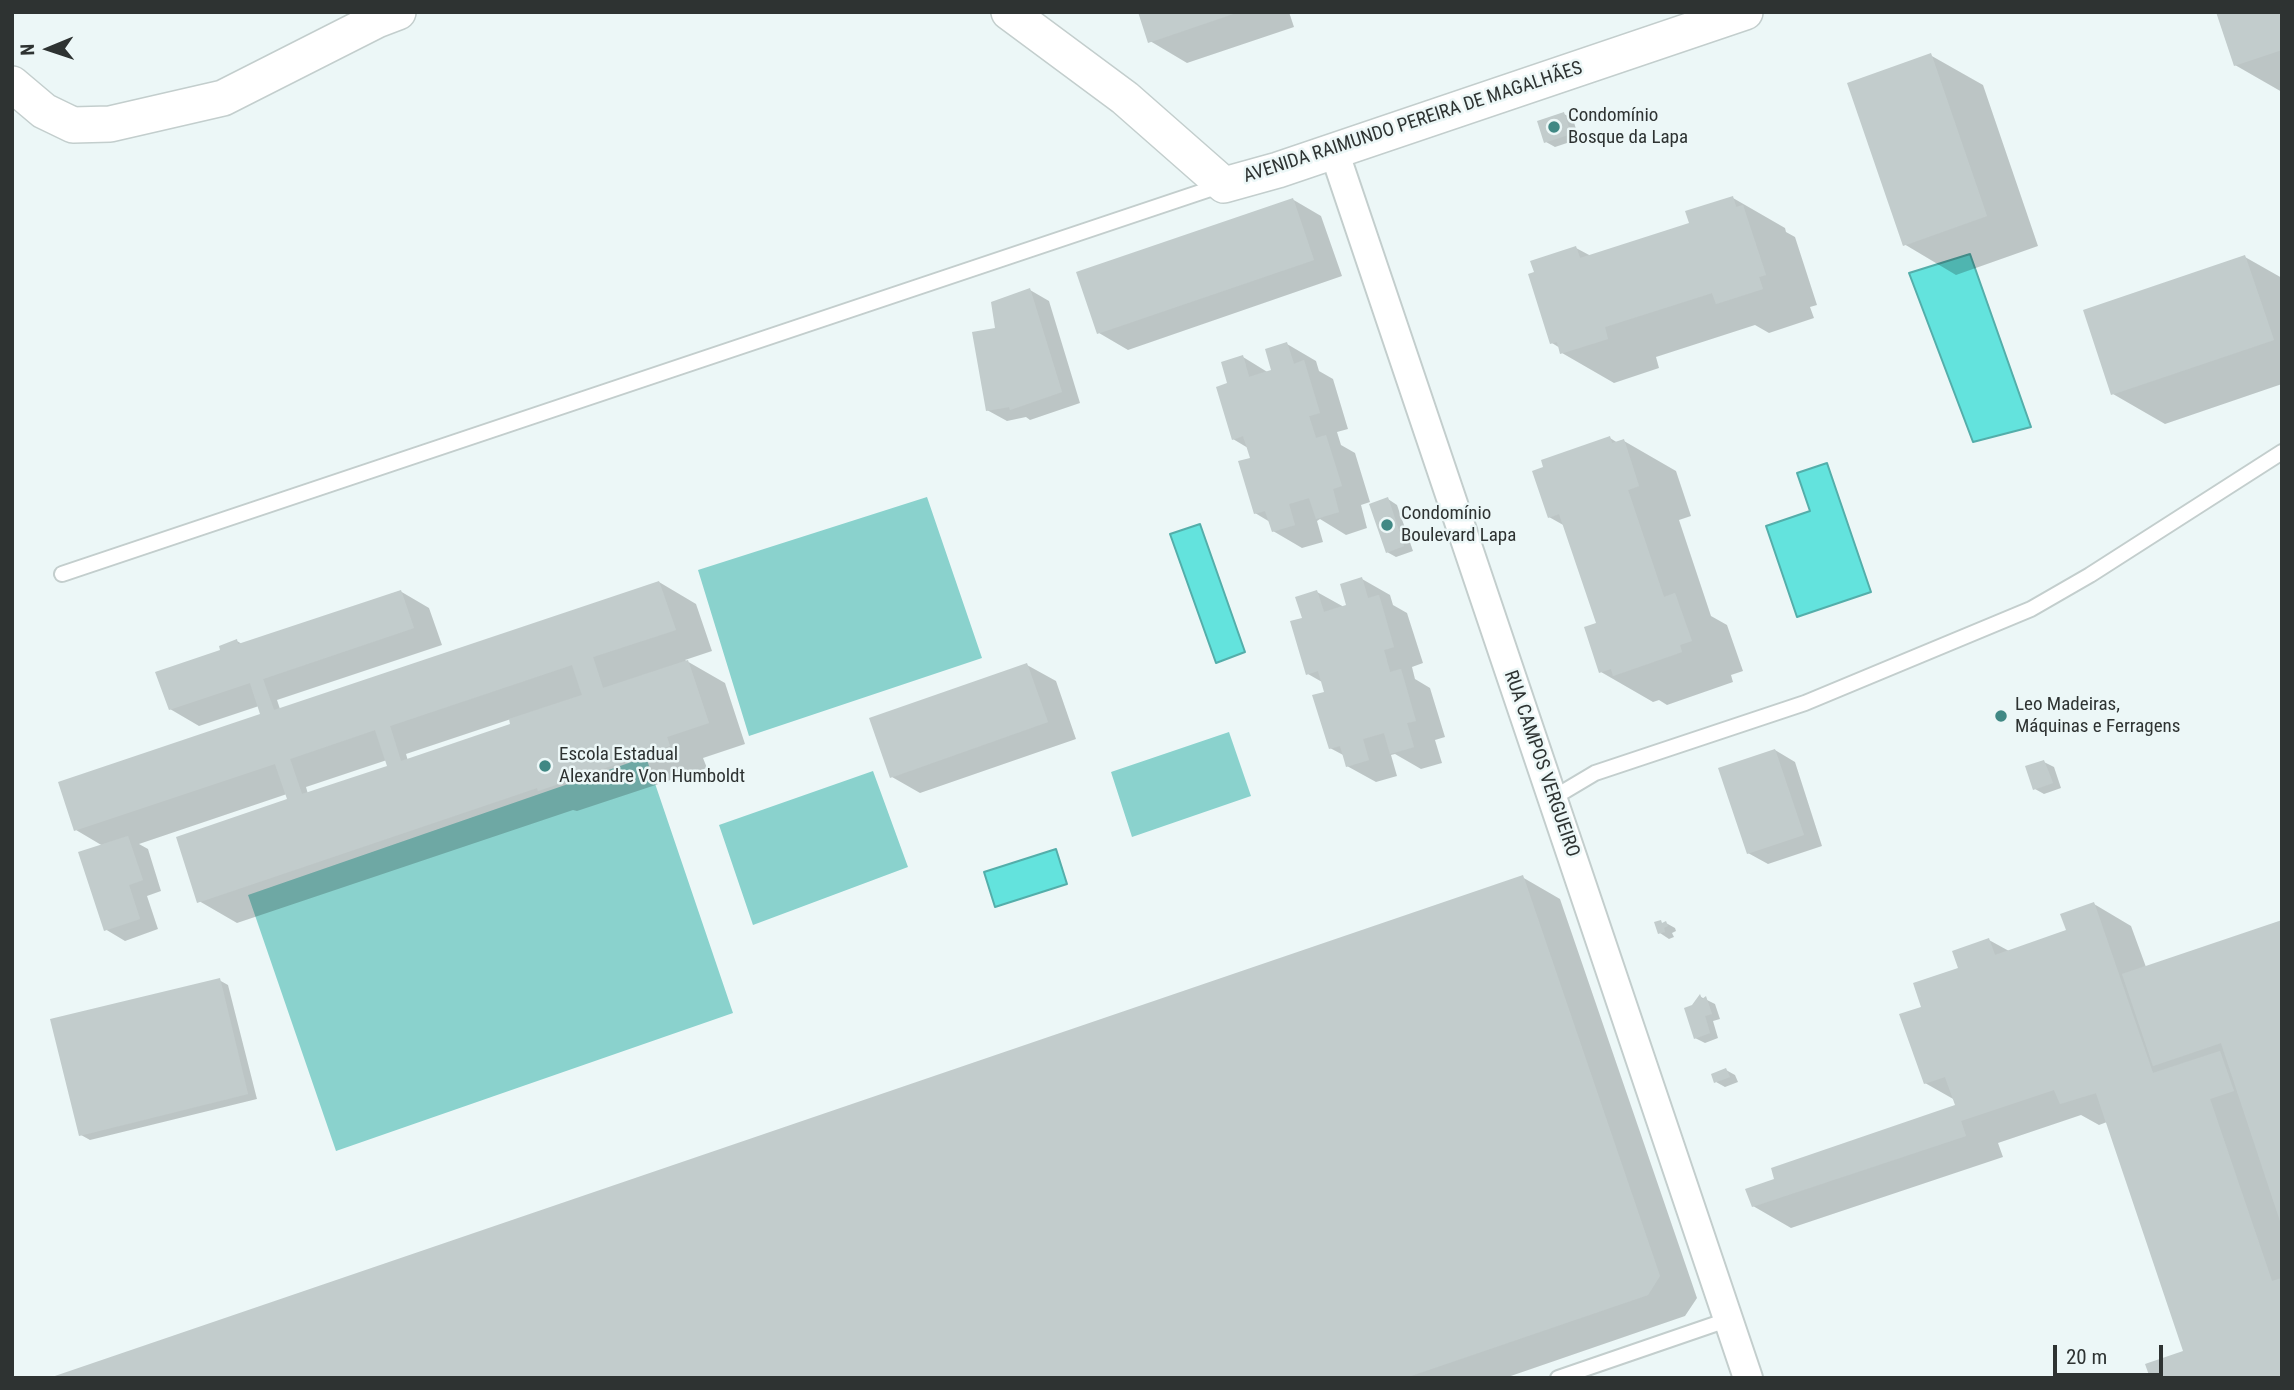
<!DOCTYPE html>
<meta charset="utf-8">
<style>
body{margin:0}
#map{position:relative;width:2294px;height:1390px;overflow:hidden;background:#ecf7f7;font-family:"Roboto Condensed",sans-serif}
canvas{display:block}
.frame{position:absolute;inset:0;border:14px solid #2e3332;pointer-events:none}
.north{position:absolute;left:14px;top:14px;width:70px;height:70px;-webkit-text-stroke:5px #ecf7f7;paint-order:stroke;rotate:268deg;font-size:19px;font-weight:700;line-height:28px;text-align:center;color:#2e3332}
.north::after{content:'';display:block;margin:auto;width:24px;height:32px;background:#2e3332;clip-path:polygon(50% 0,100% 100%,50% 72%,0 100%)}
.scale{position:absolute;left:2053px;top:1345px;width:110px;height:32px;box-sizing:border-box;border:4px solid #2e3332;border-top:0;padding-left:9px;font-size:21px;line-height:24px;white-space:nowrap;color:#2e3332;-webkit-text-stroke:5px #ecf7f7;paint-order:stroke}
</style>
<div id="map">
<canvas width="2294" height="1390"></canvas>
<div class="frame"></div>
<div class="north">N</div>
<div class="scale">20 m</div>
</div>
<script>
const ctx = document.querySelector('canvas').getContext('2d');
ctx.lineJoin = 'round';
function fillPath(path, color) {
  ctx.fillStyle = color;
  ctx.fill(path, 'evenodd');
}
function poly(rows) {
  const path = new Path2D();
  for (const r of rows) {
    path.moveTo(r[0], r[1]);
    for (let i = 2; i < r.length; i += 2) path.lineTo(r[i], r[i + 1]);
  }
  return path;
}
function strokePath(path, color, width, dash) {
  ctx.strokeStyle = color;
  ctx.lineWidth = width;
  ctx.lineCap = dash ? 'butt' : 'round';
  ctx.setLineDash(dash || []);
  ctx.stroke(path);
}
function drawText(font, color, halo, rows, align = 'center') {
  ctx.font = font + ' "Roboto Condensed",sans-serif';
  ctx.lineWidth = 5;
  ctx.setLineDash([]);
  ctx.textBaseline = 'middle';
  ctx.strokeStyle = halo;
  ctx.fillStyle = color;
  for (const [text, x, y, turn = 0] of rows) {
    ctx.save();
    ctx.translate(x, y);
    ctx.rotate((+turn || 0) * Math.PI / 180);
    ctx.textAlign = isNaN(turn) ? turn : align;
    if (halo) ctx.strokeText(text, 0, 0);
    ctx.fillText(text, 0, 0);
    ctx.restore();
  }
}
fillPath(poly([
 [927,497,982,658,749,736,698,570],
 [1229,732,1251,796,1132,837,1111,772],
 [646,757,733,1013,336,1151,248,895],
 [873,771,908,867,753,925,719,825]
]), '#8ad2cd');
const water = poly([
 [1970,254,2031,427,1973,442,1909,273,1970,254],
 [1827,463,1871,592,1797,617,1766,526,1810,511,1797,473,1827,463],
 [1200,524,1245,652,1216,663,1170,534,1200,524],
 [1056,849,1067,884,995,907,984,872,1056,849]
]);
fillPath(water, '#63e3dd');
strokePath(water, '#53aeaa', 2);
fillPath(poly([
 [1140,12,1289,12,1294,27,1187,63,1150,41],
 [2282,12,2282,92,2235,65],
 [1930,55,1983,85,2038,246,1956,275,1904,244],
 [1564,114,1573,119,1579,139,1555,147,1546,142],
 [1733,198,1785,228,1786,232,1795,237,1817,305,1810,307,1814,318,1769,333,1755,325,1656,357,1659,368,1614,383,1562,353,1560,348,1552,343,1576,248,1591,256,1691,224],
 [1292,199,1321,216,1342,276,1128,350,1099,333],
 [2245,257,2282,278,2282,384,2165,424,2113,394],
 [1030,290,1049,301,1080,403,1030,420,1026,417,1007,421,987,410,997,330],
 [1287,344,1316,361,1319,371,1333,379,1348,429,1337,432,1341,445,1355,453,1370,502,1361,505,1367,528,1346,535,1320,519,1317,521,1323,542,1302,548,1273,531,1270,522,1255,513,1252,459,1248,448,1233,439,1229,384,1243,357,1269,373,1274,371],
 [1610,438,1618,443,1624,441,1676,471,1691,516,1679,520,1711,616,1727,625,1743,671,1731,675,1733,682,1667,705,1659,700,1653,702,1601,672,1598,624,1565,526,1549,517],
 [1388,499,1397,505,1413,551,1396,557,1387,552],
 [1362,579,1390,595,1393,605,1407,613,1423,663,1412,667,1415,679,1430,688,1445,737,1435,740,1442,763,1421,769,1395,754,1391,755,1397,776,1376,782,1347,766,1345,756,1330,748,1326,693,1322,682,1308,674,1304,619,1317,592,1344,607,1349,606],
 [659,582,696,604,712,651,685,660,725,683,745,744,703,758,707,768,577,811,573,810,237,923,199,901,291,800,287,794,139,844,148,849,161,891,147,896,158,929,125,941,105,929,103,846,76,830,264,715,259,706,199,726,170,709,222,651,237,641,242,644,400,591,429,608,442,645,277,700,280,709],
 [511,719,512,726,408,761,406,754],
 [387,760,389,767,308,794,306,787],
 [1027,665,1056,681,1076,739,920,793,892,777],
 [1775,750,1795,762,1822,846,1768,864,1748,853],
 [2044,762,2054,767,2061,788,2044,794,2035,789],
 [1522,877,1560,899,1697,1298,1685,1316,1505,1378,53,1378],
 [2094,904,2131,926,2146,967,2282,922,2282,1378,2187,1355,2107,1122,2099,1125,2081,1115,1998,1143,2003,1157,1791,1228,1753,1206,1957,1106,1955,1100,1925,1083,1923,1008,1989,940,2009,951,2068,931],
 [1666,923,1675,928,1676,931,1672,933,1674,937,1669,939,1660,933],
 [219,980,228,985,257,1099,90,1140,81,1135],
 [1701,997,1715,1004,1720,1019,1713,1021,1718,1038,1705,1043,1695,1038,1693,1006],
 [1726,1070,1735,1075,1738,1082,1725,1087,1716,1082]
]), '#0003');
fillPath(poly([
 [1138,12,1236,12,1236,13,1148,43],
 [2216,12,2282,12,2282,50,2234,66],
 [1931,53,1987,216,1903,246,1847,83],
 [1564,112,1571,134,1544,143,1537,121],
 [1733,196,1736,207,1743,205,1766,275,1759,277,1763,289,1716,304,1712,293,1605,327,1608,339,1560,354,1557,342,1550,344,1528,274,1534,272,1530,261,1576,246,1580,258,1689,223,1685,211],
 [1293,198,1314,260,1097,334,1076,272],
 [2245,255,2274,340,2111,395,2083,310],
 [1030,288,1062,392,1010,410,1009,407,986,411,972,332,995,328,991,302],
 [1287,342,1294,364,1304,360,1320,413,1309,416,1316,438,1326,435,1342,486,1333,489,1339,512,1316,519,1309,498,1289,504,1295,525,1272,532,1265,511,1254,514,1238,461,1250,458,1243,436,1232,440,1216,387,1227,383,1221,362,1243,355,1249,377,1271,370,1265,349],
 [1610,436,1612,443,1624,439,1639,486,1628,490,1664,597,1675,593,1692,641,1680,645,1682,652,1613,676,1611,669,1599,673,1584,627,1596,623,1559,514,1548,518,1532,471,1543,467,1541,460],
 [1388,497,1404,546,1386,553,1369,504],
 [1362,577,1368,598,1379,595,1394,647,1384,650,1390,672,1401,669,1416,721,1407,723,1414,747,1390,754,1384,733,1363,739,1369,760,1346,767,1340,746,1329,749,1312,695,1324,692,1318,671,1306,675,1290,621,1302,618,1295,597,1317,590,1324,612,1346,605,1340,584],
 [659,581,676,630,593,657,603,688,688,660,709,723,667,737,670,746,538,791,537,788,197,903,176,837,287,799,275,764,74,831,58,782,260,714,250,683,169,710,155,672,220,650,219,646,237,639,238,644,401,590,414,628,263,679,274,710],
 [572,665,582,695,509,719,510,724,401,761,390,726],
 [375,730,387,766,302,794,290,759],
 [1027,663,1048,722,890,778,869,718],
 [1775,749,1804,835,1747,854,1718,768],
 [2044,760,2053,783,2033,790,2025,766],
 [128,836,143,880,129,885,140,919,104,931,78,852],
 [1523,875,1660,1276,1648,1295,1405,1378,49,1378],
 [2094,902,2153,1073,2220,1051,2234,1091,2210,1099,2272,1281,2282,1278,2282,1378,2150,1378,2145,1364,2183,1351,2096,1093,2060,1104,2054,1090,1961,1121,1966,1136,1752,1207,1745,1189,1774,1179,1771,1168,1955,1105,1945,1077,1924,1084,1899,1014,1921,1007,1913,983,1958,968,1952,951,1989,938,1995,955,2066,930,2060,914],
 [1661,920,1662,923,1666,921,1668,926,1664,928,1665,932,1658,934,1654,922],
 [2282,920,2282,1224,2281,1224,2221,1043,2153,1066,2122,974],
 [220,978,248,1094,79,1136,50,1019],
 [1700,994,1702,999,1706,996,1712,1014,1705,1016,1710,1033,1694,1039,1684,1008,1692,1005],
 [1726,1068,1730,1077,1714,1083,1711,1074]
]), '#c2cccc');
const service = poly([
 [62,574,1222,185],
 [1553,798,1595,773,1805,703,2031,609,2090,575,2282,452],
 [1558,1378,1727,1320]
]);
const minor = poly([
 [1334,151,1748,1378]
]);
const tertiary = poly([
 [1009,12,1125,98,1224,185,1278,170,1745,12],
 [12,84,44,111,73,125,110,124,223,98,377,20,398,12]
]);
strokePath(service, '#c3cecd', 18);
strokePath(minor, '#c3cecd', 32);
strokePath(tertiary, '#c3cecd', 38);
strokePath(service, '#fff', 14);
strokePath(minor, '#fff', 28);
strokePath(tertiary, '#fff', 35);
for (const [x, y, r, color] of [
 [1554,127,7,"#408884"],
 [1387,525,7,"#408884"],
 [2001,716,7,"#408884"],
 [545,766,7,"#408884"]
]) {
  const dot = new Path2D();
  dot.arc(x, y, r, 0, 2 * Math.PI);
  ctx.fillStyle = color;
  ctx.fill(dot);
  strokePath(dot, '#ecf7f7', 2.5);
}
drawText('19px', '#2e3332', '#ecf7f7', [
 ["Condomínio",1568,116],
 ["Bosque da Lapa",1568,138],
 ["Condomínio",1401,514],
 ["Boulevard Lapa",1401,536],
 ["Leo Madeiras,",2015,705],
 ["Máquinas e Ferragens",2015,727],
 ["Escola Estadual",559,755],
 ["Alexandre Von Humboldt",559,777]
], 'left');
drawText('19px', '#2e3332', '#ecf7f7', [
 ["AVENIDA RAIMUNDO PEREIRA DE MAGALHÃES",1413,123,-18],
 ["RUA CAMPOS VERGUEIRO",1541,764,71]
]);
</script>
